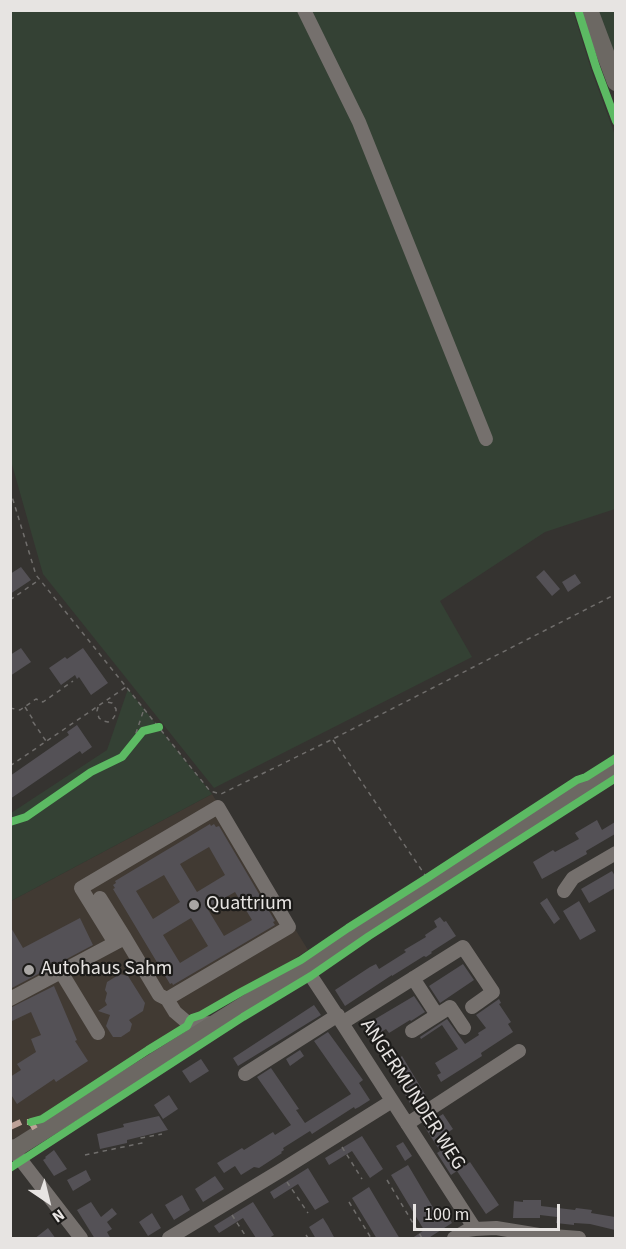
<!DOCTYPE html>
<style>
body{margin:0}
#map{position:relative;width:626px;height:1249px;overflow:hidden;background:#353330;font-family:"Source Sans 3",sans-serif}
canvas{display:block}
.frame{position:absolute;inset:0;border:12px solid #e7e4e2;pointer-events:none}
.north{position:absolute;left:18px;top:1171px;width:60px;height:60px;-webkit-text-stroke:4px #1c1b19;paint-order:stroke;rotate:145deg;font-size:16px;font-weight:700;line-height:24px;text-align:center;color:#e7e4e2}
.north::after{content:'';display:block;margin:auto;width:21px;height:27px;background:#e7e4e2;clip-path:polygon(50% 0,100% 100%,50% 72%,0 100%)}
.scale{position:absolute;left:413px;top:1204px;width:147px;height:27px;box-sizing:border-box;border:3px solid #e7e4e2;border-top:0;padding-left:8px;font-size:18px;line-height:21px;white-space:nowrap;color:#e7e4e2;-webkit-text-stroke:4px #1c1b19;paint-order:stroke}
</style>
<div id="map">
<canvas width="626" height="1249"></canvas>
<div class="frame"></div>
<div class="north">N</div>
<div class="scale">100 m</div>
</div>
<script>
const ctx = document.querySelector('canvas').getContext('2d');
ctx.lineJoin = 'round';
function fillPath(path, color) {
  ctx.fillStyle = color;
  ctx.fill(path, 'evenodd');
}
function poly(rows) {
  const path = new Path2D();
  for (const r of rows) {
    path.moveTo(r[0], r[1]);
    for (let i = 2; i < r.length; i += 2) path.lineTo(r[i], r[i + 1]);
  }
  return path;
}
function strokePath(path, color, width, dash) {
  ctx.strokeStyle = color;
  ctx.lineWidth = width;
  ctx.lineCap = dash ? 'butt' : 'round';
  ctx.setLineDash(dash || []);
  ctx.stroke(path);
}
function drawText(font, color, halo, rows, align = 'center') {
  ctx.font = font + ' "Source Sans 3",sans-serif';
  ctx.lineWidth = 4.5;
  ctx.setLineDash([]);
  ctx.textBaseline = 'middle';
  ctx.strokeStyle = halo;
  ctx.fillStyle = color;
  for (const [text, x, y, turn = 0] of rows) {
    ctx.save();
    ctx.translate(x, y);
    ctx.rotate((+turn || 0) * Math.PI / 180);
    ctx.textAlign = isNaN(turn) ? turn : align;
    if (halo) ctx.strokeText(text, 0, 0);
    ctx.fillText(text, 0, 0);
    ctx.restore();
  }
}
fillPath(poly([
 [212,794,308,950,28,1131,11,1140,11,901]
]), '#413a33');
fillPath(poly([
 [10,11,573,11,591,69,615,135,615,509,545,532,440,601,472,657,214,788,43,574,11,461],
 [597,11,615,11,615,57],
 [128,689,212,794,11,901,11,813,107,750]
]), '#344134');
fillPath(poly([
 [21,567,31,580,10,594,10,574],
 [544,570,560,589,552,596,536,577],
 [575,574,581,583,568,592,562,582],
 [21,648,31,662,10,676,10,655],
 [83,648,108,683,91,695,79,677,77,679,75,675,61,685,49,668,65,657,67,659],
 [77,725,92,747,82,754,80,751,10,799,10,776,69,735,67,732],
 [597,820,602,830,615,822,615,834,586,851,587,854,542,879,533,862,553,850,555,852,579,839,575,833],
 [210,824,211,826,214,824,216,827,219,826,275,921,273,922,275,925,173,985,172,983,170,984,113,889,115,888,113,885,116,883,115,881],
 [209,847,225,875,197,892,180,864],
 [164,875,180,902,153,919,136,891],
 [235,892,252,920,224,936,207,908],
 [191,918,208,946,180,963,163,935],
 [612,871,615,876,615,888,589,903,581,889],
 [547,898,560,919,554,924,540,903],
 [579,901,596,931,580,940,563,911],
 [440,917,444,922,446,921,456,936,431,952,432,953,426,957,424,956,392,976,392,975,345,1006,335,990,370,967,376,964,379,969,406,952,404,950,426,937,425,935,437,927,434,921],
 [80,918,93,945,10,989,10,926,23,948],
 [463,964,474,980,440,1003,429,986],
 [120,974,128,976,145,1003,143,1011,129,1020,132,1024,130,1031,121,1037,113,1037,106,1026,110,1015,98,1011,107,1005,105,1001,107,993,105,990,107,982],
 [54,986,77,1040,75,1041,88,1061,56,1082,54,1079,17,1104,10,1093,10,1077,21,1070,17,1064,36,1052,31,1039,41,1035,31,1012,12,1021,10,1017,10,1008],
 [414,996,425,1012,411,1021,410,1020,389,1033,386,1029,373,1037,365,1025],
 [499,999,501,1003,499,1004,511,1022,508,1024,513,1032,481,1053,482,1056,441,1082,437,1075,441,1073,435,1063,458,1049,442,1025,421,1039,420,1037,447,1019,465,1044,479,1035,478,1033,486,1028,476,1015],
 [314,1005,321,1015,238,1066,233,1058],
 [328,1032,363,1080,359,1083,370,1100,359,1107,355,1109,354,1107,312,1134,310,1131,283,1148,284,1150,281,1152,282,1153,259,1168,254,1167,241,1175,235,1166,224,1173,217,1163,242,1148,244,1150,273,1132,275,1135,291,1125,257,1077,271,1068,299,1109,296,1110,305,1123,351,1094,314,1041],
 [389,1049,397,1060,402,1056,426,1096,411,1105,382,1054],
 [300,1050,304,1056,290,1066,286,1059],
 [201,1059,209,1071,190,1083,182,1071],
 [169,1095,178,1109,163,1119,154,1105],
 [443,1114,453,1129,444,1135,464,1166,470,1162,499,1205,486,1214,457,1171,451,1175,437,1153,440,1151,424,1126],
 [159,1116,168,1130,127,1140,127,1143,100,1149,97,1134,124,1127,123,1124],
 [362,1136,383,1169,370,1178,352,1151,329,1165,325,1158],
 [403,1142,412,1156,405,1161,396,1146],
 [54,1150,67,1169,54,1176,43,1160,46,1158,45,1157],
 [408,1165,441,1221,448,1217,452,1223,427,1239,411,1239,424,1230,391,1175],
 [308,1168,329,1202,315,1210,298,1184,274,1199,270,1192],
 [86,1170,91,1180,73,1191,67,1180],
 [215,1176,224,1189,203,1202,195,1189],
 [369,1187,391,1224,400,1239,377,1239,363,1216,352,1198],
 [182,1195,190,1210,174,1220,165,1205],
 [523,1200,541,1200,541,1206,575,1210,576,1208,592,1210,591,1213,615,1217,615,1230,590,1224,574,1223,574,1225,556,1223,557,1217,540,1215,540,1218,513,1218,514,1201,523,1202],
 [91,1202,101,1217,112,1208,117,1214,107,1222,112,1229,107,1232,111,1239,95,1239,77,1210],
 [253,1202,274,1235,269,1238,256,1238,243,1218,219,1233,214,1226],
 [152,1213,161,1228,148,1236,139,1222],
 [323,1218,328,1226,335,1239,316,1239,309,1227],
 [48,1228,56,1239,34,1239]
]), '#545156');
strokePath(poly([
 [10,490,36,575,210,791,221,794,333,739,616,594],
 [10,600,36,582],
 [25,707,34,721,33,722,46,741],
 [98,707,97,711,99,718,103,721,108,722,112,720,116,714,116,709,112,703,106,702],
 [10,708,20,710,36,699,43,702,73,681],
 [333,740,425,875],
 [133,742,144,709],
 [10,766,126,687],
 [342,1147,362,1179],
 [85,1155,142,1143,141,1138,162,1134],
 [387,1180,422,1238],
 [287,1182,308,1213],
 [349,1202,371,1238],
 [232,1215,247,1238],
 [306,1235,308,1238]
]), '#706e6c', 1.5, [4.5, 4.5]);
strokePath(poly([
 [304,10,359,122,486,439],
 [564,891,573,878,616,853],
 [100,898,125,938],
 [305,967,342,1023,475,1229,496,1228,539,1235,579,1238],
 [61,972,98,1033],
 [413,978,437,1015],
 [10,999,115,943],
 [167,999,289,927,218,807,81,888,115,943,125,938,159,995,167,999,175,1012,189,1024,196,1024,213,1023],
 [342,1023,463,947,493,992,472,1007],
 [412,1031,450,1007,464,1028],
 [245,1074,338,1015],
 [407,1124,519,1051],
 [10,1146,81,1238],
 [169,1238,280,1171,392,1101],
 [454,1238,468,1230,475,1229]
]), '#75706d', 14);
strokePath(poly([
 [589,10,616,82],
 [10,1152,305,967,616,767]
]), '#6c6863', 18);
strokePath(poly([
 [10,1127,21,1122,31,1122,38,1134]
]), '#bda197', 6, [12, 6]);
strokePath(poly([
 [578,10,596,67,616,121],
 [10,822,26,817,91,772,122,757,143,731,159,727],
 [31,1122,42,1119,148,1050,187,1026,190,1020,192,1018,201,1015,241,992,301,960,348,928,427,878,577,780,586,777,616,758],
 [10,1168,243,1017,311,976,369,936,616,778]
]), '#5cba63', 8);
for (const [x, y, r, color] of [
 [194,905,6,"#a9a6a4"],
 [29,970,6,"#a9a6a4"]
]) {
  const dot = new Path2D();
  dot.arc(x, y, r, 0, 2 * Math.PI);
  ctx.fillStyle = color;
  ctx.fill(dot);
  strokePath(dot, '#1c1b19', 2);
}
drawText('20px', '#e7e4e2', '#1c1b19', [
 ["Quattrium",206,905],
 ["Autohaus Sahm",41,970]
], 'left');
drawText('20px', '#e7e4e2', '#1c1b19', [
 ["ANGERMUNDER WEG",412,1095,57]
]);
</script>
